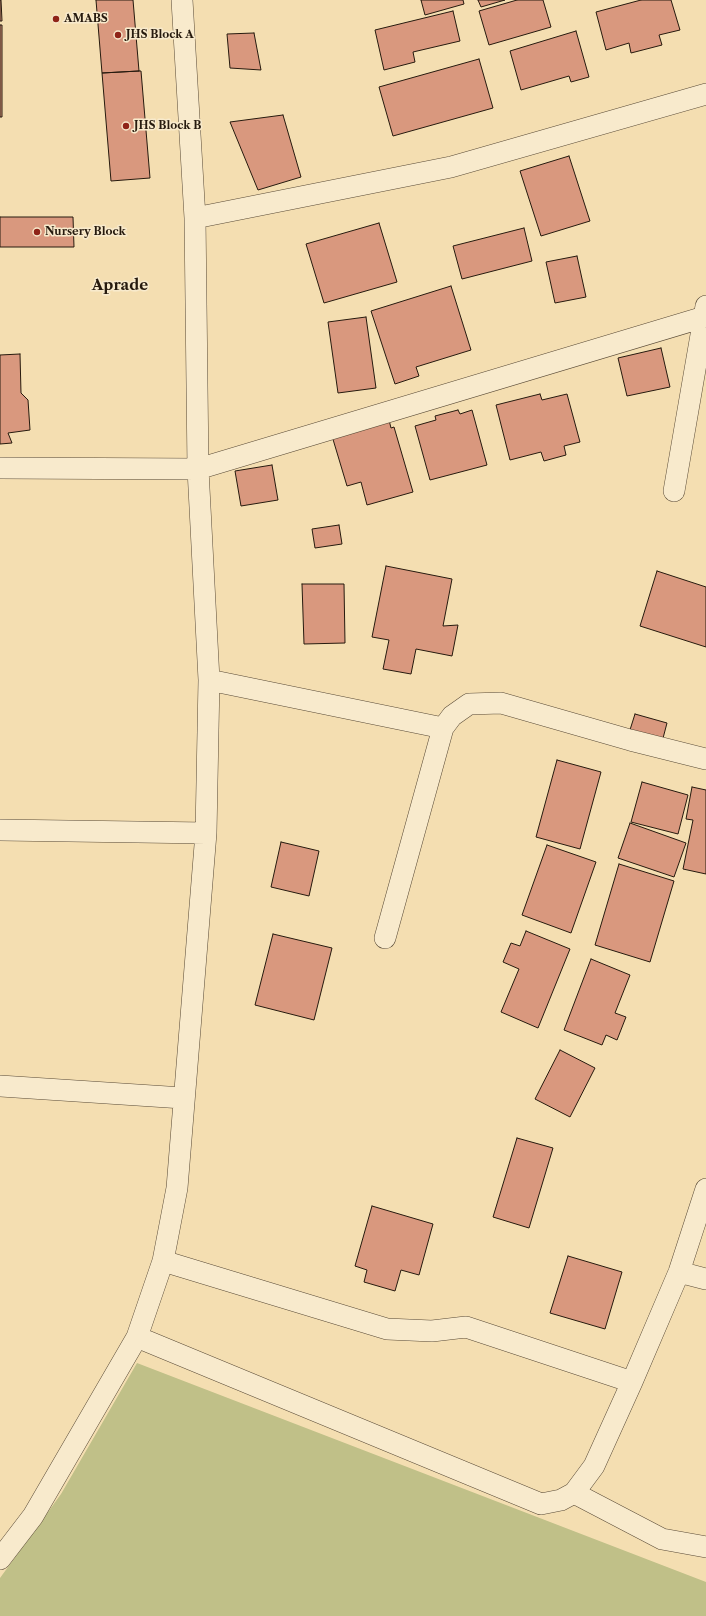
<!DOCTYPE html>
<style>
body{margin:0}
canvas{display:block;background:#f4deb1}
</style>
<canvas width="706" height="1616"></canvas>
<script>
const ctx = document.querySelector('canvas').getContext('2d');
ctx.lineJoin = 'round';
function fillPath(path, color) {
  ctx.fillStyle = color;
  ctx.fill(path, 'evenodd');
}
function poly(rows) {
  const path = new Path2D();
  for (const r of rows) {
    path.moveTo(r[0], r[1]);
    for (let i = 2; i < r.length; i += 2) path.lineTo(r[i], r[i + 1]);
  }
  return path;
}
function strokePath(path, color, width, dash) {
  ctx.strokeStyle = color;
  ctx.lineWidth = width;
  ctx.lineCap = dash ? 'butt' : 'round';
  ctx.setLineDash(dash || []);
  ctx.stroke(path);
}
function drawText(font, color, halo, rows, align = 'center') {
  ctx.font = font + ' "Libre Caslon Text",serif';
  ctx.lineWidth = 3;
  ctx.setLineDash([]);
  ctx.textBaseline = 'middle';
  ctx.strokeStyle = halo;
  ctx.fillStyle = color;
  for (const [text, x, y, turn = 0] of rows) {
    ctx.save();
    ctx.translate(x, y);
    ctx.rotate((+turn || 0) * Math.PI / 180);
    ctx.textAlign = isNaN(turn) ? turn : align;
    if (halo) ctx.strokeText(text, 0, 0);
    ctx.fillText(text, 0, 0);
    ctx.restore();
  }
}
fillPath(poly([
 [137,1363,706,1582,706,1616,0,1616,0,1578,61,1494]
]), '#c0c088');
const building = poly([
 [0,0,1,0,2,21,0,21,0,0],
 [96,0,133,0,139,71,102,73,96,0],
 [421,0,463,0,464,4,425,15,421,0],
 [478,0,505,0,481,7,478,0],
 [517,0,543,0,551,27,489,45,479,11,517,0],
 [641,0,671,0,680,30,659,35,662,45,631,53,629,43,606,50,596,12,641,0],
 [453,11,460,41,413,52,415,62,384,70,375,30,453,11],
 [0,25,2,25,2,117,0,117,0,25],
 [576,31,589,77,571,82,569,76,521,90,510,51,576,31],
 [254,33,261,70,230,68,227,34,254,33],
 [479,59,493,108,393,136,379,87,479,59],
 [139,71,141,71,150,178,111,181,102,73,139,71],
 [283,115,301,177,258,190,230,122,283,115],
 [569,156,590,221,541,236,520,171,569,156],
 [0,217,73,217,74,247,0,247,0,217],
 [379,223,397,282,324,303,306,244,379,223],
 [524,228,532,261,462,279,453,246,524,228],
 [577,256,586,297,555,303,546,262,577,256],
 [451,286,471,350,416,367,419,376,395,384,371,311,451,286],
 [366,317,376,388,338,393,328,322,366,317],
 [661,348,670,387,627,396,618,358,661,348],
 [20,354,21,393,28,400,30,430,8,433,12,443,0,444,0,355,20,354],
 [540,394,542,400,567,394,580,442,564,446,566,455,544,461,541,452,510,460,496,405,540,394],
 [458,410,460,414,472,410,487,465,430,480,415,426,436,420,435,416,458,410],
 [389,420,391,428,394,427,413,492,367,505,361,482,347,486,332,436,389,420],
 [272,465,278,500,241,506,235,471,272,465],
 [339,525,342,544,315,548,312,529,339,525],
 [386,566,452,579,443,626,458,625,452,656,416,649,411,674,383,669,389,640,372,637,386,566],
 [657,571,706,587,706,647,640,626,657,571],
 [302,584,344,584,345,643,304,644,302,584],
 [635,714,667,723,662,742,629,733,635,714],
 [557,760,601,772,580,849,536,837,557,760],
 [642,782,688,795,678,834,631,822,642,782],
 [692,787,706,790,706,874,683,869,693,820,686,819,692,787],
 [630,823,686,843,674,877,618,858,630,823],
 [281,842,319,851,309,896,271,887,281,842],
 [547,845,596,862,571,933,522,915,547,845],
 [619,864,674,881,650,962,595,945,619,864],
 [526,931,570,949,538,1028,501,1012,519,969,503,962,511,943,520,946,526,931],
 [273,934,332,948,314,1020,255,1005,273,934],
 [591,959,630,975,615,1013,626,1017,617,1040,606,1035,602,1045,564,1030,591,959],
 [560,1050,595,1068,570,1117,535,1099,560,1050],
 [517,1138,553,1148,529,1228,493,1217,517,1138],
 [372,1206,433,1224,419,1275,401,1270,395,1291,364,1282,367,1270,355,1266,372,1206],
 [568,1256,622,1272,605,1329,550,1313,568,1256]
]);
fillPath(building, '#d9987e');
strokePath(building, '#261a0e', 1);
const street = poly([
 [195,218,451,167,706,94],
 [0,468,198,469,704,317],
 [674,491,706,306],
 [209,680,443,728],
 [0,830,206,833],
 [385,938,443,728,452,716,469,704,501,703,630,740,706,759],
 [0,1086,183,1098],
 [163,1261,387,1329,432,1331,466,1327,632,1382],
 [679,1272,706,1279],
 [137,1337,541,1504,561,1500,574,1493,594,1466,632,1382,679,1272,706,1189],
 [574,1493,662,1539,706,1547],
 [0,1559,33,1516,137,1337,163,1261,177,1188,206,833,209,680,198,469,195,218,182,0]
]);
strokePath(street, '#5a4b37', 22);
strokePath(street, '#f8eacc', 21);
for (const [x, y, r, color] of [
 [56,19,4,"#8f2418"],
 [118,35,4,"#8f2418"],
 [126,126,4,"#8f2418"],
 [37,232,4,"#8f2418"]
]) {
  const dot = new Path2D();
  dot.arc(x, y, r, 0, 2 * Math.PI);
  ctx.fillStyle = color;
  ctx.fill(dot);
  strokePath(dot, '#f8eacc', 1.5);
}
drawText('bold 11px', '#261a0e', '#f8eacc', [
 ["AMABS",64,19],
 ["JHS Block A",126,35],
 ["JHS Block B",134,126],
 ["Nursery Block",45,232]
], 'left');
drawText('bold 15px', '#261a0e', '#f8eacc', [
 ["Aprade",120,286]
]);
</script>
